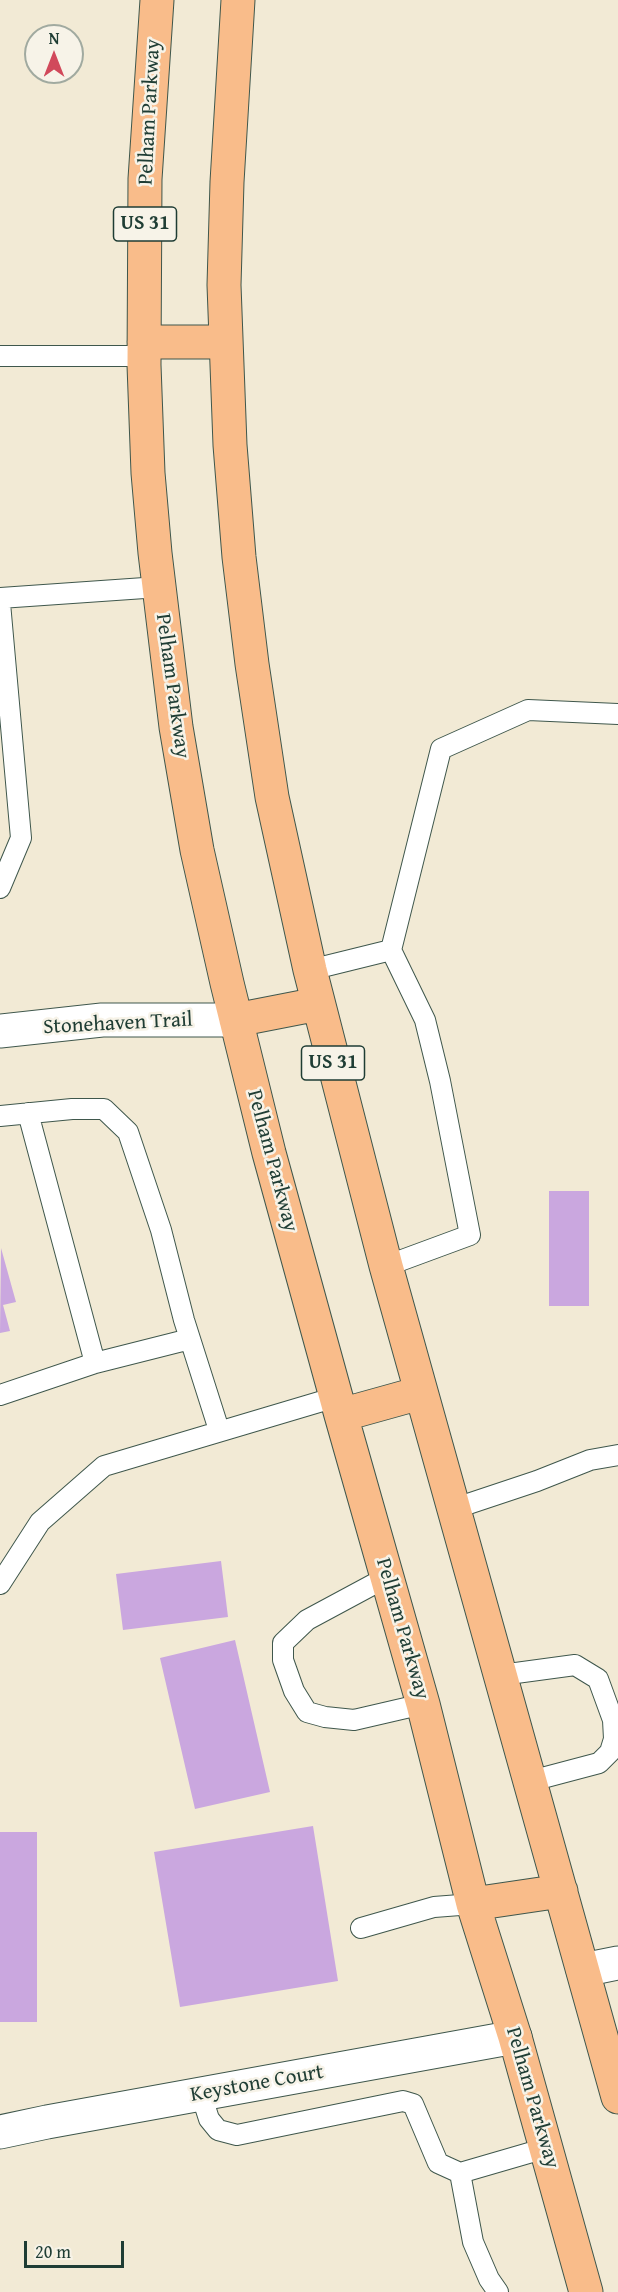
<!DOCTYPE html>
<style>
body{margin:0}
#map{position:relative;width:618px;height:2292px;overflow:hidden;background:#f2ead5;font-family:"Gentium Book Plus",serif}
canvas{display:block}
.north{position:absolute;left:24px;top:24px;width:60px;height:60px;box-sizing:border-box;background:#f7f3e8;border:2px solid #a1aaa0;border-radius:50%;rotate:0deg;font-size:16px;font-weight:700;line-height:24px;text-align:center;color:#1f3d34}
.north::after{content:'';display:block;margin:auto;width:21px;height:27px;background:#d1495b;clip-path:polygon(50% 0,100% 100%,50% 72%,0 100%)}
.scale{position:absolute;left:24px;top:2241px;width:100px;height:27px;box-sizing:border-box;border:3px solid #1f3d34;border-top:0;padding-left:8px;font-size:18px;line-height:21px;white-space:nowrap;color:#1f3d34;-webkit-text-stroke:4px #f7f3e8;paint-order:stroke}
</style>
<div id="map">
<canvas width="618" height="2292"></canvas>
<div class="north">N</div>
<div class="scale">20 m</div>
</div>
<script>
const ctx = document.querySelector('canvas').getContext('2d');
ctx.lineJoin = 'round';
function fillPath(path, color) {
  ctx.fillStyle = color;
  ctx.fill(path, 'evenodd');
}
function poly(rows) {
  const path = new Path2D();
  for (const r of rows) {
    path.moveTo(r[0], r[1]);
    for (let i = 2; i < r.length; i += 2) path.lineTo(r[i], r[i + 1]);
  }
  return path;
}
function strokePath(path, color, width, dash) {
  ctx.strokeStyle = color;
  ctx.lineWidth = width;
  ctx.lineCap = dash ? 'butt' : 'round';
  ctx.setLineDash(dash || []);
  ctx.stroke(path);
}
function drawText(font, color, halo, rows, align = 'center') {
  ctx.font = font + ' "Gentium Book Plus",serif';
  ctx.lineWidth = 5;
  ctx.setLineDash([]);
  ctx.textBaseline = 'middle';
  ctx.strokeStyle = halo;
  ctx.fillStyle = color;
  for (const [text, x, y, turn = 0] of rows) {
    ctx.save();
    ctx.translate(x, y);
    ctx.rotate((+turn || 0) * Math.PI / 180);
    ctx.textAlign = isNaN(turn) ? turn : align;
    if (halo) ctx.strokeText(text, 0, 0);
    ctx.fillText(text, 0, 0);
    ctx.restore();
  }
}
fillPath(poly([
 [549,1191,589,1191,589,1306,549,1306],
 [1,1248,16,1302,3,1305,10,1331,0,1333],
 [221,1561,228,1617,123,1630,116,1574],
 [235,1640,270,1792,195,1809,160,1658],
 [313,1826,338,1981,180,2007,154,1852],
 [0,1832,37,1832,37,2022,0,2022]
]), '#caa7df');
const lane = poly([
 [0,356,144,356],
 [0,598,159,587],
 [0,603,21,838,0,888],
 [391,950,441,749,528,710,618,714],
 [310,970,391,950,425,1020,440,1081,470,1235,386,1266],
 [28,1113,95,1363,190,1339],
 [0,1116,72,1109,104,1109,128,1132,161,1230,184,1320,219,1430],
 [0,1395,95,1363],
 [453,1509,537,1481,590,1460,618,1455],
 [387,1577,307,1620,283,1643,283,1660,294,1691,307,1712,325,1717,354,1720,423,1704],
 [0,1584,40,1522,104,1466,336,1397],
 [501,1675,575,1665,598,1679,613,1720,614,1739,610,1752,599,1763,531,1781],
 [361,1928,434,1907,473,1904],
 [201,2094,209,2119,218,2130,237,2135,403,2101,413,2104,438,2163,460,2173,473,2242,489,2279,498,2292],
 [460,2173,546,2148]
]);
const street = poly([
 [0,1031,102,1020,236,1020],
 [583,1970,618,1963],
 [0,2132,47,2122,515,2037]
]);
const primary = poly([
 [157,0,145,179,144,365,148,473,155,553,176,727,197,850,227,983,269,1153,341,1415,423,1704,473,1904,515,2037,586,2292],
 [238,0,227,182,224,285,230,445,239,557,252,664,272,797,310,970,386,1266,618,2097],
 [144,342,225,342],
 [236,1020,318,1004],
 [341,1415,420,1393],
 [473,1904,561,1891]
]);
strokePath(lane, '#3f574c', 22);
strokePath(street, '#3f574c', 35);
strokePath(primary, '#3f574c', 35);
strokePath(lane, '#fff', 20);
strokePath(street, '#fff', 33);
strokePath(primary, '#f9bc8a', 33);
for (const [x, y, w] of [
 [145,224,63],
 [333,1063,63]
]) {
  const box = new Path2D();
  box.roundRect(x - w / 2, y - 17, w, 34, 4.5);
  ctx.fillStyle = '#f7f3e8';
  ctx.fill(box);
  strokePath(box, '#1f3d34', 1.5);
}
drawText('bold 20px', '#1f3d34', null, [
 ["US 31",145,224],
 ["US 31",333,1063]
]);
drawText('21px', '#1f3d34', '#f7f3e8', [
 ["Pelham Parkway",150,112,-87],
 ["Pelham Parkway",172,686,82],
 ["Stonehaven Trail",118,1024,-3],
 ["Pelham Parkway",272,1161,75],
 ["Pelham Parkway",402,1629,74],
 ["Keystone Court",257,2084,-10],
 ["Pelham Parkway",532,2098,74]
]);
</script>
